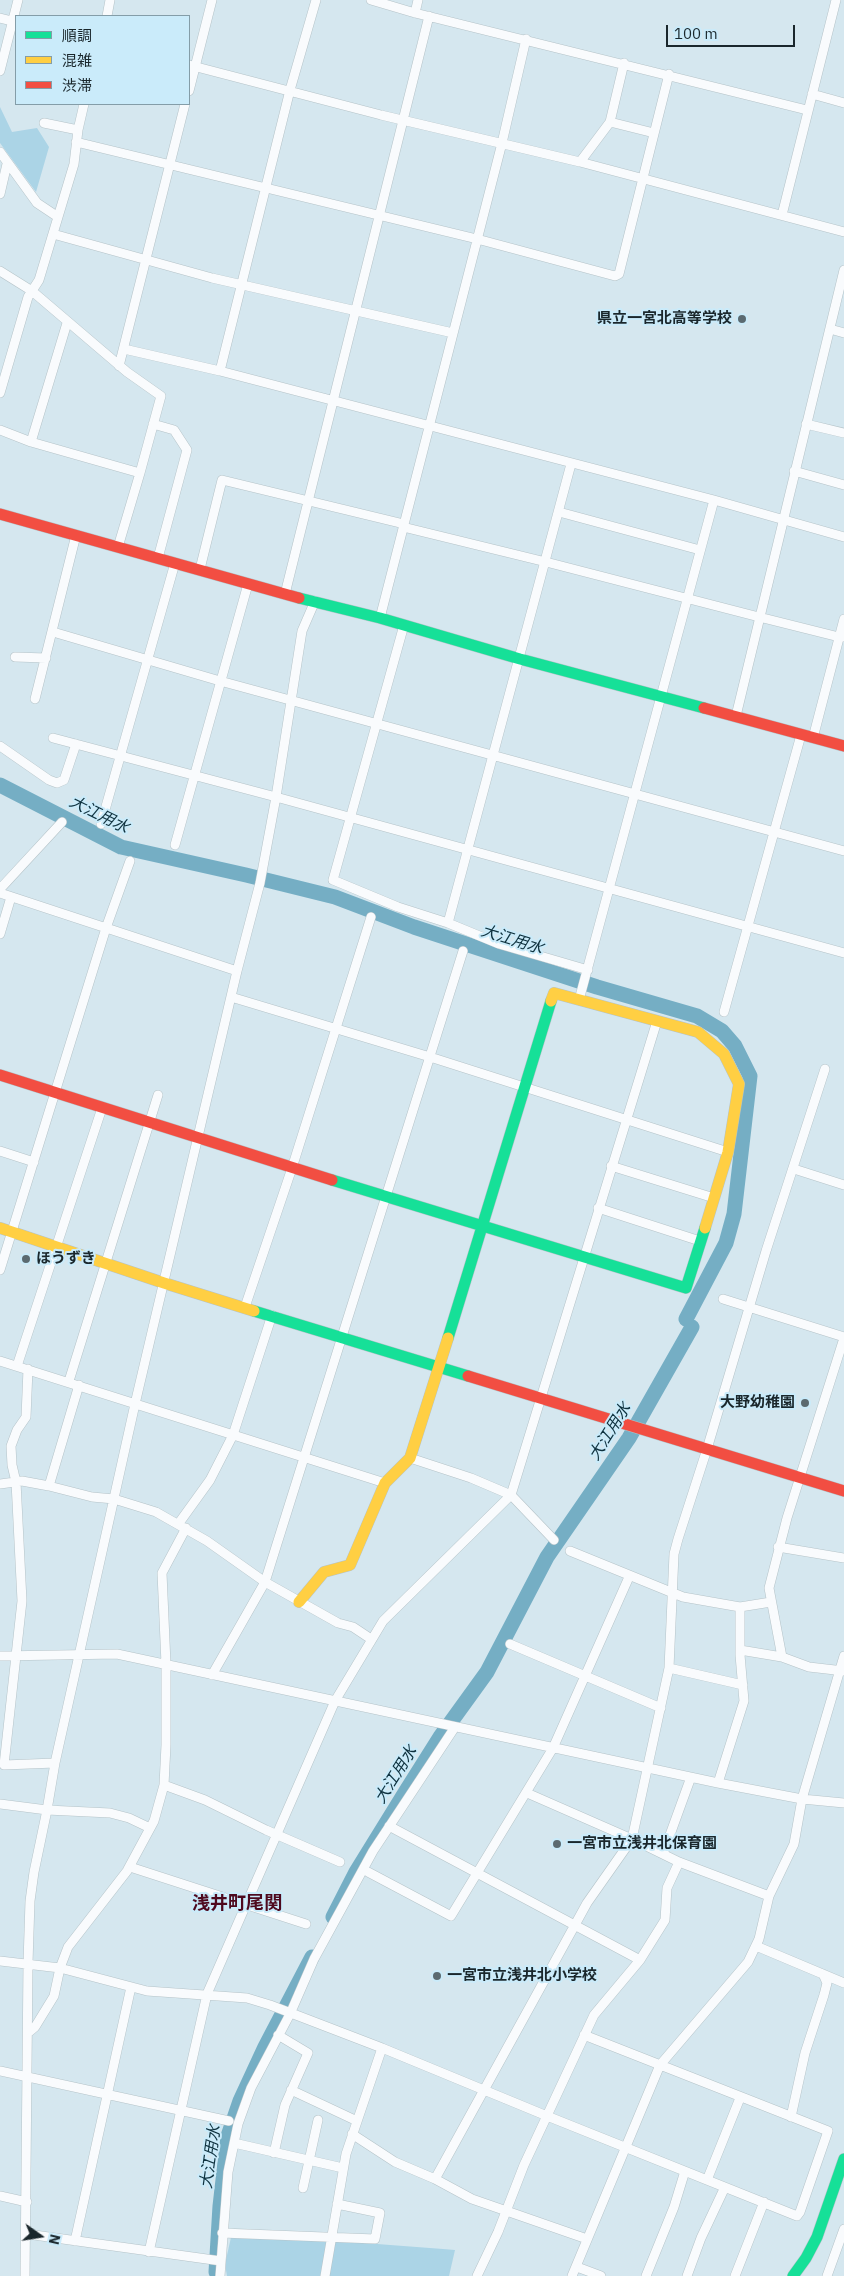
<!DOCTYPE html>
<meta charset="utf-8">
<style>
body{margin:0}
#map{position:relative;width:844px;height:2276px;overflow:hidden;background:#d5e7ef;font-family:"IBM Plex Sans","Noto Sans JP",sans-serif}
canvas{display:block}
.legend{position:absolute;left:15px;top:15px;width:175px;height:90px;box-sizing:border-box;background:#caebfa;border:1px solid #849da8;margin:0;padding:6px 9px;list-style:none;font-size:15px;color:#1a272c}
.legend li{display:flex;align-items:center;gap:10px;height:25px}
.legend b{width:25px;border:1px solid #849da8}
.north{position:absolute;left:15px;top:2211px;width:50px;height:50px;-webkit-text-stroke:4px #caebfa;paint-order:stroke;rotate:103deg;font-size:14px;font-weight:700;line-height:20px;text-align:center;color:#1a272c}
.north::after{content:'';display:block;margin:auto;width:18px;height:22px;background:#1a272c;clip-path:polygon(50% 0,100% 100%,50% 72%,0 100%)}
.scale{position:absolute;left:666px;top:25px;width:129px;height:22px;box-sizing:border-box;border:2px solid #1a272c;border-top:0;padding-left:6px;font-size:15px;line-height:18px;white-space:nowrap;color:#1a272c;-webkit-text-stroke:4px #caebfa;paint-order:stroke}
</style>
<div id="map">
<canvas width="844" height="2276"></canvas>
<ul class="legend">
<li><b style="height:6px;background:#16e098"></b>順調</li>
<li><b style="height:6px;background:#ffcf43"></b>混雑</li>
<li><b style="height:6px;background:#f24e42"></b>渋滞</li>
</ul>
<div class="north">N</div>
<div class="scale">100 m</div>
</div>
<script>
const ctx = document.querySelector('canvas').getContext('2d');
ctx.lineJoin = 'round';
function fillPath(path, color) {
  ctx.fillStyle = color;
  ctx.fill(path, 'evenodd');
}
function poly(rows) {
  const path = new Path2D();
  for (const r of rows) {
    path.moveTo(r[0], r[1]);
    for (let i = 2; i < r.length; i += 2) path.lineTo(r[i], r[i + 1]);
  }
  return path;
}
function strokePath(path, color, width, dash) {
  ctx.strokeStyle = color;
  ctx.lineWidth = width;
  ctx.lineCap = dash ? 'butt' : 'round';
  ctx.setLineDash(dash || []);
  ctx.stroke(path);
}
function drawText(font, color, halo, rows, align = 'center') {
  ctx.font = font + ' "IBM Plex Sans","Noto Sans JP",sans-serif';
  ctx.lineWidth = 4;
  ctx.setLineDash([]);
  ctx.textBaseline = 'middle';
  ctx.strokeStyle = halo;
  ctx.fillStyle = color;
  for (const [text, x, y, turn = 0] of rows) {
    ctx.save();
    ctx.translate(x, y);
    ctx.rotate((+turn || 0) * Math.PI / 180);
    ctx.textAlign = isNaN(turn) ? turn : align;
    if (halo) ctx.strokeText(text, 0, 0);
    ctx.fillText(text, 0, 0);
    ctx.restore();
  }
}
fillPath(poly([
 [0,107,12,132,37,128,49,147,36,192,0,143],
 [232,2233,443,2249,455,2250,449,2276,227,2276,225,2264]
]), '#abd4e6');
strokePath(poly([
 [0,785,121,847,246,875,335,897,414,927,597,987,697,1016,722,1031,735,1046,750,1076,734,1214,726,1243,686,1319],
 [333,1917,356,1872,406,1791,440,1737,487,1672,547,1557,629,1438,692,1327],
 [216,2272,220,2206,228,2136,240,2101,265,2047,312,1957]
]), '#75aec4', 15);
const street = poly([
 [371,0,415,13,807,110],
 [415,13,418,0],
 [107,16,110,0],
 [0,18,16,22],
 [189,65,381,115,580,162,844,232],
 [0,71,18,0],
 [189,91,212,0],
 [812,94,844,103],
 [610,122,654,133],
 [44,123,78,130],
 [76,142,477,239,615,276,619,274,669,74],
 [0,152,37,203,58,217],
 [580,162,610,122,624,63],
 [0,194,7,164],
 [782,215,836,0],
 [53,234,212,278,453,333],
 [0,271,32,291,127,372,161,396,140,473],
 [830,329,844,333],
 [124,349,220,371,714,500,844,537],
 [119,366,185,104],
 [220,371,290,90,316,0],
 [0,393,28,297,39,280,74,164,78,130,84,104],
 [153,424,174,430,187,450,158,558],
 [806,424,844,433],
 [0,430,31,442,140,473,118,547],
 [31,442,67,323],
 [794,471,844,485],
 [559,512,700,550],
 [403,527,546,562,759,617,839,637,844,637],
 [200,569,222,480,404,524],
 [285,594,429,16],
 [380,618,502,143,526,39],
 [404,625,333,880,398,907,448,923,499,944,588,970],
 [53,632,220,681,844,851],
 [15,657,46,658],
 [35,699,76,535],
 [736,716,844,270],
 [53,738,276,797,844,953],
 [813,738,844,619],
 [0,746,49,780,57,783,64,780,76,744],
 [101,824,175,563],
 [175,845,248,584],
 [0,889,62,822],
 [0,893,237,971],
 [448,923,571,464],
 [0,934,11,897],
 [231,997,430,1057,728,1152],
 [579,1000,714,500],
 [724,1012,801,735],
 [0,1151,34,1162],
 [611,1166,714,1198],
 [794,1169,844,1185],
 [598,1208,700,1241],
 [0,1270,106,928,130,861],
 [723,1299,844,1337],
 [245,1307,292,1168,371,917],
 [0,1361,385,1483],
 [17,1366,102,1108],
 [28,1369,26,1417,17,1430,11,1446,12,1465,16,1482,22,1601,4,1765,55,1763],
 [69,1381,158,1095],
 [410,1458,471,1478,511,1495,554,1540],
 [0,1484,22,1481,49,1486,92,1497,114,1499,156,1512,207,1541,265,1582,338,1623,353,1627,371,1639],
 [49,1486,79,1385],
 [179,1523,210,1480,233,1435,272,1315],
 [778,1547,844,1558],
 [570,1551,683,1597,740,1607,771,1602],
 [510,1644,661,1708],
 [740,1650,782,1657],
 [0,1656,117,1654,718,1783,802,1799,844,1803],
 [669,1668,743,1685],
 [844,1671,809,1667,782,1657,769,1588,787,1518,844,1338],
 [212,1675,265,1582,463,951],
 [718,1783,744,1701,740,1655,740,1607],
 [164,1785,205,1800,266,1830,340,1862],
 [527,1793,632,1839,679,1862,769,1896],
 [0,1804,47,1810,110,1813,129,1818,150,1828],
 [389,1826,640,1960],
 [663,1854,691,1777],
 [130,1867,306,1924],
 [368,1872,451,1916,553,1748,629,1577],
 [756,1946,844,1983],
 [0,1961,60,1968,147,1991,247,1998,270,2005,382,2048,547,2116,797,2216,800,2212,828,2131,584,2035],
 [29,2032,35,2027,54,1996,60,1968,68,1947,127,1871,154,1821,164,1785,166,1745,166,1664,162,1573,186,1528],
 [0,2071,229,2121],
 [291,2090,357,2121],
 [791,2117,805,2053,824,1995,827,1983,823,1974],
 [352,2134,395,2162,435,2179,472,2199,587,2239],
 [234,2143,343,2168],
 [274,2153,285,2105,308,2053,278,2035],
 [435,2179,587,1903,632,1839,669,1668,674,1554,678,1539,707,1449,766,1251,825,1069],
 [707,2180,740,2098],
 [303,2188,318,2120],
 [0,2196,27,2202],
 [222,2233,375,2239,380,2213,337,2204],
 [27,2234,221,2261],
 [75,2241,131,1987],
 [149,2252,207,1994,335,1701,383,1621,511,1495,657,1021],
 [577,2267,601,2276],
 [25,2276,28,1963,30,1901,34,1872,47,1810,55,1763,135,1404,237,971,260,883,276,797,302,631,315,601],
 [220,2276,228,2172,238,2124,251,2088,290,2014,314,1959,373,1851,455,1727],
 [325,2276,346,2154,382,2048],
 [477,2276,498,2232,524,2165,594,2015,640,1960,665,1920,667,1888,679,1862],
 [572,2276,660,2065,748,1962,759,1939,769,1896,794,1844,802,1799,844,1656],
 [646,2276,674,2207,685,2171],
 [687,2276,701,2238,725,2187],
 [735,2276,764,2202],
 [827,2276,844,2229]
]);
const fast = poly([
 [299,598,380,618,520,659,704,708],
 [332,1180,686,1288,705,1228],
 [254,1311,468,1376],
 [448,1338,551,1001],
 [793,2276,806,2258,817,2237,844,2159]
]);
const slow = poly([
 [551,1001,554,993,698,1032,724,1054,739,1084,728,1152,705,1228],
 [0,1228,164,1283,254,1311],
 [299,1602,324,1572,350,1565,385,1483,410,1458,448,1338]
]);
const jam = poly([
 [0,514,299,598],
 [704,708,844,746],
 [0,1075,332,1180],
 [468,1376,844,1491]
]);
strokePath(street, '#b5c3c8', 10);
strokePath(fast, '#b5c3c8', 12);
strokePath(slow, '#b5c3c8', 12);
strokePath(jam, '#b5c3c8', 12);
strokePath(street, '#f9fbfd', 9);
strokePath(fast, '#16e098', 11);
strokePath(slow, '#ffcf43', 11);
strokePath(jam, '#f24e42', 11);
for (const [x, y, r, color] of [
 [742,319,5,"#5b6a70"],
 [26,1259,5,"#5b6a70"],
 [805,1403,5,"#5b6a70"],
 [557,1844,5,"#5b6a70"],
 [437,1976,5,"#5b6a70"]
]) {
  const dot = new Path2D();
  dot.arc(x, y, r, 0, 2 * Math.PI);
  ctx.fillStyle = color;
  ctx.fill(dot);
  strokePath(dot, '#caebfa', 2);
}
drawText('bold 15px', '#1a272c', '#caebfa', [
 ["県立一宮北高等学校",732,319,"right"],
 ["ほうずき",36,1259],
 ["大野幼稚園",795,1403,"right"],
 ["一宮市立浅井北保育園",567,1844],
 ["一宮市立浅井北小学校",447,1976]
], 'left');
drawText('italic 16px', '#0e313e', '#caebfa', [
 ["大江用水",99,815,26],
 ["大江用水",512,940,17],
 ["大江用水",610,1432,-58],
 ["大江用水",396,1775,-58],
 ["大江用水",211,2157,-82]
]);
drawText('bold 18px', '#4e091e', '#caebfa', [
 ["浅井町尾関",237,1904]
]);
</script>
